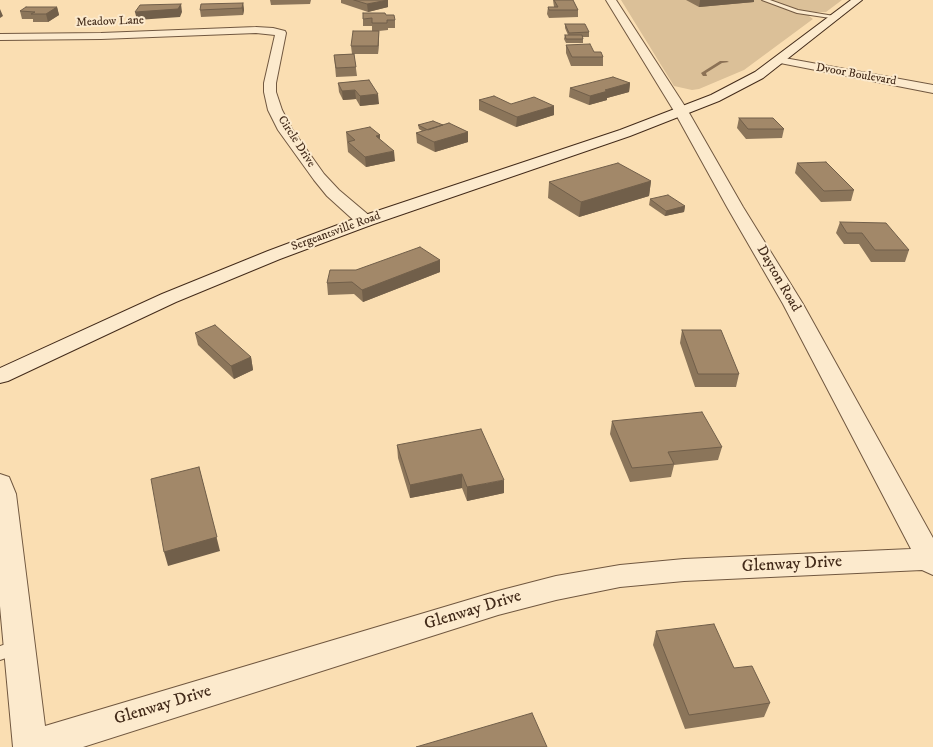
<!DOCTYPE html>
<style>
body{margin:0}
canvas{display:block;background:#fadeb2}
</style>
<canvas width="933" height="747"></canvas>
<script>
const ctx = document.querySelector('canvas').getContext('2d');
ctx.lineJoin = 'round';
function fillPath(path, color) {
  ctx.fillStyle = color;
  ctx.fill(path, 'evenodd');
}
function poly(rows) {
  const path = new Path2D();
  for (const r of rows) {
    path.moveTo(r[0], r[1]);
    for (let i = 2; i < r.length; i += 2) path.lineTo(r[i], r[i + 1]);
  }
  return path;
}
function strokePath(path, color, width, dash) {
  ctx.strokeStyle = color;
  ctx.lineWidth = width;
  ctx.lineCap = dash ? 'butt' : 'round';
  ctx.setLineDash(dash || []);
  ctx.stroke(path);
}
function drawText(font, color, halo, rows, align = 'center') {
  ctx.font = font + ' "IM FELL DW Pica",serif';
  ctx.lineWidth = 4;
  ctx.setLineDash([]);
  ctx.textBaseline = 'middle';
  ctx.strokeStyle = halo;
  ctx.fillStyle = color;
  for (const [text, x, y, turn = 0] of rows) {
    ctx.save();
    ctx.translate(x, y);
    ctx.rotate((+turn || 0) * Math.PI / 180);
    ctx.textAlign = isNaN(turn) ? turn : align;
    if (halo) ctx.strokeText(text, 0, 0);
    ctx.fillText(text, 0, 0);
    ctx.restore();
  }
}
fillPath(poly([
 [621,0,842,0,826,12,817,12,809,16,813,19,744,70,699,89,692,90,674,86]
]), '#dbc098');
fillPath(poly([
 [720,61,727,61,729,62,722,63,706,73,707,76,703,76,701,73,720,61]
]), '#8c7256');
const service = poly([
 [762,0,770,0,798,10,840,17,837,19,797,13,762,0],
 [18,640,24,642,27,647,24,652,0,660,0,646,18,640]
]);
const minor = poly([
 [606,0,616,0,688,111,743,207,803,304,933,538,933,575,922,570,684,581,620,587,556,600,498,615,83,747,13,747,0,606,0,474,9,477,16,494,45,726,498,591,556,576,620,565,684,559,911,549,783,304,727,207,674,111,606,0],
 [256,27,273,28,285,31,286,33,276,83,276,92,282,110,292,129,324,174,339,190,371,217,373,221,371,225,365,226,359,225,327,196,314,180,278,130,268,110,264,92,264,83,275,35,256,33,101,39,0,40,0,34,101,33,256,27],
 [779,57,933,85,933,93,775,62,773,60,775,58,779,57]
]);
const secondary = poly([
 [851,0,862,0,763,78,719,101,630,136,371,225,280,259,176,302,8,381,0,383,0,368,162,294,268,251,359,217,620,130,711,95,755,72,851,0]
]);
strokePath(service, '#715840', 2);
strokePath(minor, '#715840', 2);
strokePath(secondary, '#432b1a', 2);
fillPath(service, '#fceacd');
fillPath(minor, '#fceacd');
fillPath(secondary, '#fceacd');
fillPath(poly([
 [270,0,311,0,310,4,271,5],
 [341,0,388,0,388,7,368,12,341,3],
 [553,0,573,0,578,10,578,17,549,18,547,14,548,7,554,7],
 [686,0,754,0,754,2,699,7],
 [243,3,244,10,243,15,201,17,200,10],
 [57,7,59,15,48,22,33,22,33,19,22,19,20,11],
 [386,15,395,20,395,28,388,28,388,30,379,31,379,39,378,54,354,54,357,76,336,77,334,55,352,54,351,46,372,31,372,26,363,26,363,19],
 [565,24,589,32,589,37,582,37,583,39,583,43,566,43,564,39,565,35,568,35,565,28],
 [566,45,594,52,603,57,603,66,571,66,566,53],
 [369,80,379,104,360,106,356,99,343,100,339,92,338,83],
 [630,83,629,92,607,98,607,100,589,105,569,97,570,88],
 [479,100,511,104,554,106,554,115,516,127,479,110],
 [739,118,784,129,782,138,746,139,737,128],
 [418,125,443,125,468,132,468,142,435,152,417,143,416,133,422,131,419,129],
 [346,132,380,135,380,140,395,161,366,167,348,152],
 [797,163,854,190,851,201,821,202,795,173],
 [651,181,649,196,579,217,548,198,549,182],
 [650,199,685,206,684,212,665,216,649,205],
 [840,222,909,250,905,262,871,262,859,244,844,244,836,233],
 [440,260,440,272,363,302,354,294,328,295,327,283,356,270],
 [682,330,739,374,736,387,695,387,680,343],
 [195,333,251,357,253,370,234,379,198,345],
 [612,421,722,447,718,460,674,465,671,477,630,482,610,434],
 [397,445,504,493,467,501,462,488,410,498,398,458],
 [656,631,734,668,770,703,764,717,685,729,653,645]
]), '#8b755a');
fillPath(poly([
 [388,0,388,7,368,12,367,4],
 [700,0,754,0,754,2,699,7],
 [243,3,244,10,243,15,242,8],
 [181,4,182,12,180,17,137,20,135,12],
 [57,7,59,15,48,22,46,14],
 [0,9,3,16,0,18],
 [379,31,379,39,378,54,378,46],
 [630,83,629,92,607,98,607,100,589,105,590,96,605,90],
 [355,90,356,99,343,100,342,91],
 [378,94,379,104,360,106,360,96],
 [554,106,554,115,516,127,517,117],
 [468,132,468,142,435,152,434,142],
 [380,135,380,145,376,136],
 [394,151,395,161,366,167,365,157],
 [651,181,649,196,579,217,581,202],
 [685,206,684,212,665,216,666,211],
 [440,260,440,272,363,302,362,290],
 [251,357,253,370,234,379,231,366],
 [199,467,220,551,168,566,164,552],
 [462,474,462,488,410,498,410,485],
 [504,480,504,493,467,501,467,487]
]), '#715f4a');
const building = poly([
 [354,0,388,0,367,4,354,0],
 [554,0,573,0,578,10,549,10,548,7,558,7,554,0],
 [243,3,242,8,200,10,201,4,243,3],
 [181,4,178,9,135,12,140,5,181,4],
 [26,7,57,7,46,14,31,14,35,12,20,11,26,7],
 [363,13,385,13,386,15,394,15,395,20,387,20,387,23,372,23,372,18,363,19,363,13],
 [565,24,585,24,589,32,569,33,565,24],
 [353,31,379,31,378,46,351,46,353,31],
 [565,35,582,35,583,39,566,39,565,35],
 [590,44,594,52,601,52,603,57,572,57,566,45,590,44],
 [354,54,356,67,336,68,334,55,354,54],
 [613,77,630,83,605,90,608,91,590,96,570,88,613,77],
 [369,80,378,94,360,96,355,90,342,91,338,83,369,80],
 [494,96,511,104,534,97,554,106,517,117,479,100,494,96],
 [739,118,773,118,784,129,748,129,739,118],
 [433,121,443,125,428,130,418,125,433,121],
 [449,123,468,132,434,142,416,133,449,123],
 [370,127,380,135,376,136,394,151,365,157,348,142,355,140,346,132,370,127],
 [826,162,854,190,824,191,797,163,826,162],
 [618,163,651,181,581,202,549,182,618,163],
 [668,195,685,206,666,211,650,199,668,195],
 [840,222,886,223,909,250,875,250,862,233,847,233,840,222],
 [420,247,440,260,362,290,352,282,327,283,330,270,356,270,420,247],
 [215,325,251,357,231,366,195,333,215,325],
 [682,330,721,330,739,374,698,374,682,330],
 [702,412,722,447,668,452,674,464,632,468,612,421,702,412],
 [481,429,504,480,467,487,462,474,410,485,397,445,481,429],
 [199,467,217,537,164,552,151,479,199,467],
 [714,624,734,668,752,666,770,703,689,715,656,631,714,624],
 [532,713,547,747,416,747,532,713]
]);
fillPath(building, '#a28869');
strokePath(building, '#715f4a', 1);
drawText('12px', '#432b1a', '#fceacd', [
 ["Meadow Lane",110,22,-2],
 ["Dvoor Boulevard",856,75,10],
 ["Circle Drive",296,142,57],
 ["Sergeantsville Road",336,232,-20]
]);
drawText('14px', '#432b1a', '#fceacd', [
 ["Dayton Road",778,279,60]
]);
drawText('17px', '#432b1a', '#fceacd', [
 ["Glenway Drive",792,565,-3],
 ["Glenway Drive",473,611,-17],
 ["Glenway Drive",163,706,-17]
]);
</script>
